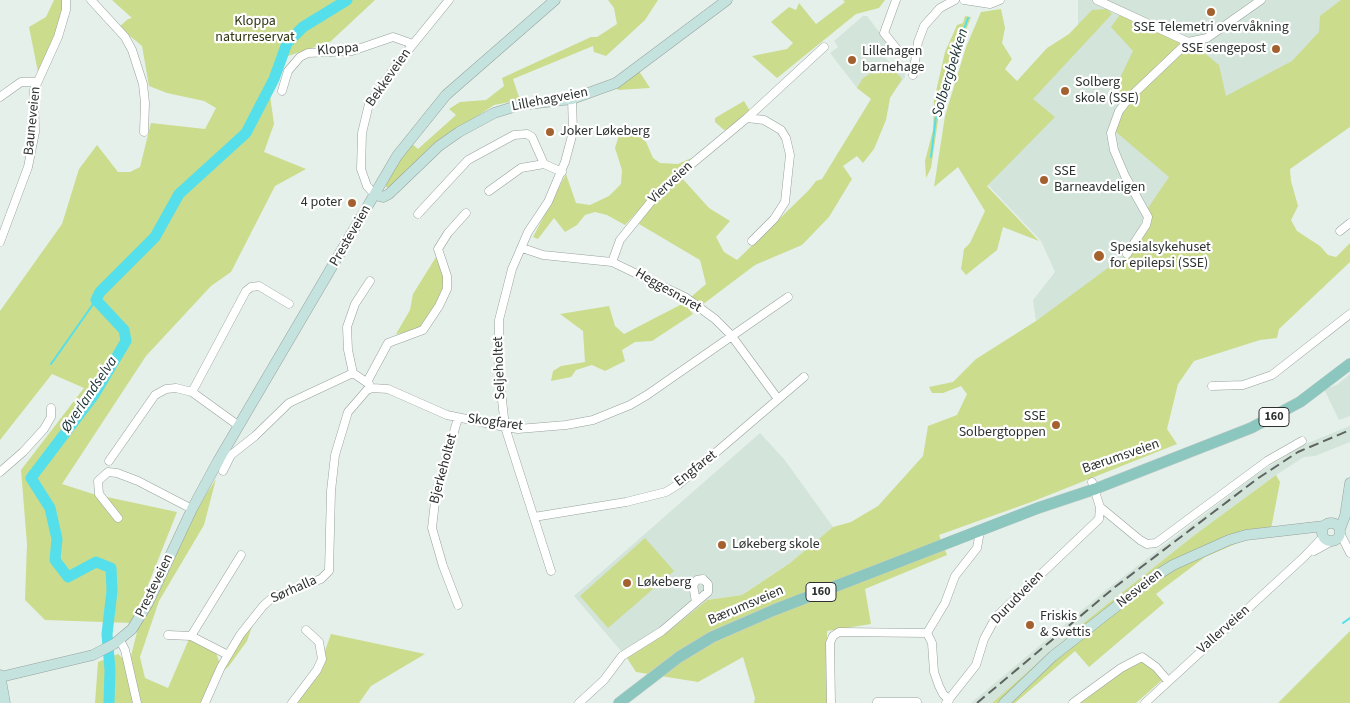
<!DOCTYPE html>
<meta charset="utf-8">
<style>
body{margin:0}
canvas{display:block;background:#e5f0ea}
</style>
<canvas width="1350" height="703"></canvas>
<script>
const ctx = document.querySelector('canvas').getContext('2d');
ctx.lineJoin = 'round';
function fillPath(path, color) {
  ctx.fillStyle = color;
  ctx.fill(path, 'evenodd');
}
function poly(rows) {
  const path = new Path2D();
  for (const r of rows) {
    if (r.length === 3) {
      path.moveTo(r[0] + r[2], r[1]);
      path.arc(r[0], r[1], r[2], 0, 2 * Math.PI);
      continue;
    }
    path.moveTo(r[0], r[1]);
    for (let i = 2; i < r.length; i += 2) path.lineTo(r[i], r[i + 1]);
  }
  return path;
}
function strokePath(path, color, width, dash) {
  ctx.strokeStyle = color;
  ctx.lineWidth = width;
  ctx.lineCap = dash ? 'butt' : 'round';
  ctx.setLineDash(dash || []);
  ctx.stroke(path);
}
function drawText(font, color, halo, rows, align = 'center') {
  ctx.font = font + ' "Source Sans 3",sans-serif';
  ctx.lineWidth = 4.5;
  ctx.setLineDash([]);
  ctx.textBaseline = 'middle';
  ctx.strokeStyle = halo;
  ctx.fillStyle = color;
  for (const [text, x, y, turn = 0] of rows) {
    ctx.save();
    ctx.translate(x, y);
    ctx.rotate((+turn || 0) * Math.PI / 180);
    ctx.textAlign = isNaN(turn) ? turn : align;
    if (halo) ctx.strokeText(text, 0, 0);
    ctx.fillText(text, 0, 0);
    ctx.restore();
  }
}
fillPath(poly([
 [1078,0,1350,0,1159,234,1036,321,1033,300,1055,272,1041,241,970,166,1078,39],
 [863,16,867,16,892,49,884,56,895,69,902,63,904,64,905,77,890,97,888,110,857,88,830,53,838,47,834,41],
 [1350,374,1350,416,1339,420,1324,389,1337,385],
 [1350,426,1350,442,1315,456,1304,457,1276,475,1196,534,1086,621,992,703,971,703,1106,590,1256,475,1303,445],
 [760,433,784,459,833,527,790,563,742,595,707,600,665,634,627,658,574,596]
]), '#d3e4da');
fillPath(poly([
 [54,0,63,0,61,23,38,72,29,27,46,17],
 [112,0,375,0,330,42,288,56,269,88,274,124,264,152,306,169,275,186,231,272,211,286,146,356,62,484,93,494,177,512,133,623,45,620,25,600,27,544,21,470,84,388,52,374,0,440,0,311,62,224,79,169,97,145,118,172,130,172,140,167,151,123,205,129,216,108,204,101,167,93,149,86,142,46,119,27,128,19,132,18],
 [608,0,658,0,645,20,606,56,594,52,593,46,513,79,520,100,494,105,429,148,390,187,387,188,385,184,411,143,418,149,456,115,449,109,460,102,486,100,504,86,502,78,591,37,597,37,617,24,614,8],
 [843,0,885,0,879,8,856,14,777,78,752,56,787,49,793,43,771,22,789,7,796,10,799,3,816,24,845,2],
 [1341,0,1350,0,1350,127,1290,169,1291,181,1298,206,1291,220,1297,231,1320,246,1328,255,1336,257,1350,243,1350,262,1279,329,1277,338,1260,340,1194,361,1178,384,1167,429,1177,444,1034,501,939,535,947,555,865,589,871,624,827,631,827,703,754,703,755,698,743,657,698,682,636,672,627,658,665,634,707,600,742,595,790,563,833,527,851,522,878,506,923,456,928,426,957,415,967,394,961,386,943,393,932,393,929,387,953,382,976,359,1036,321,1127,254,1148,217,1146,211,1169,177,1116,132,1121,112,1126,108,1113,92,1133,51,1111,27,1122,12,1197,47,1219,65,1226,96,1292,61,1319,32,1320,16],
 [1001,9,1005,28,1002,43,1012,59,1005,69,1017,81,1047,48,1069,34,1092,10,1107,9,1112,14,1033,99,1055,117,987,186,1039,241,1003,227,997,250,966,275,961,269,964,249,970,243,985,211,958,167,934,187,945,116,966,47,981,12],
 [965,16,971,17,953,64,939,114,931,168,926,178,925,161,933,130,934,100,945,52,957,25,963,23],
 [888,63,902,79,890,98,886,120,874,149,863,163,857,156,843,166,852,179,829,217,802,245,755,265,702,305,691,297,706,284,700,260,639,224,655,201,681,177,709,208,730,221,716,237,724,252,737,260,809,190,816,181,822,179,871,99,857,88,863,78,873,72,875,74,881,71,882,66],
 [639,71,650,88,618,90,616,86],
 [744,101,750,111,727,129,724,130,715,122,715,118],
 [629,126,646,142,653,158,660,163,678,164,691,158,668,178,625,225,607,215,595,212,585,215,577,225,565,232,554,218,538,239,533,237,566,174,576,203,590,205,609,196,621,184,622,170,615,148,620,132],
 [436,257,441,264,444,277,442,290,432,311,422,326,414,331,396,334,410,310,413,294],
 [684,303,693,314,652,341,635,342,622,350,625,361,605,371,592,365,576,370,571,377,551,381,553,371,561,366,585,362,583,331,560,314,609,306,615,326,624,334],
 [1276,475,1280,482,1270,534,1256,535,1205,557,1156,594,1164,603,1089,667,1075,651,1015,703,992,703,1086,621,1196,534],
 [216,479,204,525,159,601,140,657,145,678,168,688,189,639,216,653,221,667,205,703,95,703,98,662,118,654,129,664,138,628,191,518],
 [645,538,674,571,608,628,580,596],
 [253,624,247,641,229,666,219,675,244,633],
 [1350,631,1350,703,1278,703],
 [331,634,425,654,371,686,359,703,293,703,322,659],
 [1142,661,1150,667,1162,680,1136,703,1079,703,1125,668]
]), '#ccdc8d');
strokePath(poly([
 [931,157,936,116,948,73,968,18],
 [51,364,96,300],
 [1343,623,1350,618]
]), '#54dfeb', 2);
strokePath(poly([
 [109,703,110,670,107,634,112,591,111,568,96,562,68,577,55,560,57,539,50,508,31,478,94,395,126,341,124,330,96,300,100,292,155,237,179,194,246,133,274,79,287,43,303,27,347,0]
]), '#54dfeb', 11);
const street = poly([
 [91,0,125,37,132,50,143,84,145,103,144,132],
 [896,0,884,33,900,53],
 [964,0,990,4,1000,0],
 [1097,0,1188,42],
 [913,75,918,42,924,26,940,8,955,0],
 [282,91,288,71,300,57,308,53,352,51,393,37,413,44],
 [0,97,21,82,36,82],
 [747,118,764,120,781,130,786,138,790,155,785,202,774,219,752,241],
 [489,191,521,168,544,164],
 [375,195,367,186,361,169,362,133,369,104,397,64,449,0],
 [418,214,468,160,514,135,527,134,532,137,544,164,562,172],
 [1340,231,1350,223],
 [0,242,28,167,35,132,34,90,58,37,66,10,66,0],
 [522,248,543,255,612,262,685,297,715,319,731,335,778,399],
 [1127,254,1146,225,1148,217,1125,176,1114,150,1111,133,1119,111,1129,98,1188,42,1207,38,1261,0],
 [612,262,620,240,654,198,682,172,747,118,824,47],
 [353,373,348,350,347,327,355,304,370,281],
 [367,382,388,343,423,330,439,306,447,289,447,276,438,249,448,233,466,213],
 [1212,386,1243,385,1272,375,1350,314],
 [192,392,246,291,251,287,259,286,289,304],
 [458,418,436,493,432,528,443,566,458,605],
 [109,461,155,395,166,389,176,388,192,392,239,426],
 [223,471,231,455,255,436,289,403,353,373,369,384],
 [0,472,23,452,44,429,51,417,51,408],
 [1100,507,1140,540,1147,544,1156,543,1267,461,1302,441],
 [534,517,626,502,666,492,679,484,804,377],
 [118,518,99,494,98,481,108,472,117,473,138,481,192,509],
 [1340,533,1350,553],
 [1314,551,1332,541],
 [551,571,505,427,499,373,499,320,512,269,528,232,548,202,565,162,573,132,572,99],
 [703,579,708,584,708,592,696,602,693,585,697,580,703,579],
 [927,633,945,603,955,576,977,548,979,537],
 [168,635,191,636,228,655],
 [191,636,241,555],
 [120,640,125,650,137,703],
 [877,702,917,702],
 [205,703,221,667,240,635,263,606,273,597,321,579,329,571,331,491,335,455,348,412,367,390,372,388,388,389,447,415,505,427,518,429,566,425,593,420,630,405,647,395,788,297],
 [292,703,317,670,322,659,319,642,306,630],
 [579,703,604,680,622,656,662,631,696,602],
 [831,703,830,643,833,636,839,632,927,633,932,643,934,672,939,686,943,694,949,700],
 [946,703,976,665,984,639,996,617,1099,519,1100,507,1092,482],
 [1073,703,1121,668,1142,657,1156,667,1168,681],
 [1145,703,1304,557,1323,537]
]);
const secondary = poly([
 [375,195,383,197,389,194,439,146,459,132,494,113,520,105,572,99,616,83,727,0],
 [1331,532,9],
 [1340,529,1345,516,1350,483],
 [0,675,5,703],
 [1,677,93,655,114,644,132,629,148,603,192,509,218,461,397,156,446,95,555,0],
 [1004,703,1053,656,1154,577,1173,565,1229,540,1246,535,1324,526]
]);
const primary = poly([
 [619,703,679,657,712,637,774,610,1038,508,1095,489,1251,428,1300,402,1350,364]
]);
strokePath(street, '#98a29c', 9);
strokePath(secondary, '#98a29c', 11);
strokePath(primary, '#cdcecd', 12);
strokePath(street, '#fff', 8);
strokePath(secondary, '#c5e3de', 10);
strokePath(primary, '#8bc7be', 11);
strokePath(poly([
 [977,703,1115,587,1257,479,1298,452,1350,430]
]), '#5e6360', 2, [10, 5]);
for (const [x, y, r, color] of [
 [1211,12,5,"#a46130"],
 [1276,49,5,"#a46130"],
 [852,60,5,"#a46130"],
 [1065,91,5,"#a46130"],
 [550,132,5,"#a46130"],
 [1044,180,5,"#a46130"],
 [352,203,5,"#a46130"],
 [1099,256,6,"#a46130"],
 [1056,425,5,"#a46130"],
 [722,545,5,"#a46130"],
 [627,583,5,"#a46130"],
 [1030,625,5,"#a46130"]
]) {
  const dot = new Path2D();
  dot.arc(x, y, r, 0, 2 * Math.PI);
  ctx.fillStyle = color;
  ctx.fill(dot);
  strokePath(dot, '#fff', 2);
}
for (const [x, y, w] of [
 [1274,417,30],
 [821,592,30]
]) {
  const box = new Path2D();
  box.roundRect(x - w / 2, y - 9.5, w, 19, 4);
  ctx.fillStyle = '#fff';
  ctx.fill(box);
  strokePath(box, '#2d312f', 1);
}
drawText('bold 12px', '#2d312f', null, [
 ["160",1274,417],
 ["160",821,592]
]);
drawText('14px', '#2f350e', '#fff', [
 ["Kloppa",255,22],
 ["naturreservat",255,38]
]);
drawText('14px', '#2d312f', '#fff', [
 ["SSE Telemetri overvåkning",1211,28,"center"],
 ["SSE sengepost",1266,49,"right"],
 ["Lillehagen",862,52],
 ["barnehage",862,68],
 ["Solberg",1075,83],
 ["skole (SSE)",1075,99],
 ["Joker Løkeberg",560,132],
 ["SSE",1054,172],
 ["Barneavdeligen",1054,188],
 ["4 poter",342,203,"right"],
 ["Spesialsykehuset",1110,248],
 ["for epilepsi (SSE)",1110,264],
 ["SSE",1046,417,"right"],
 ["Solbergtoppen",1046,433,"right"],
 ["Løkeberg skole",732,545],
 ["Løkeberg",637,583],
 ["Friskis",1040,617],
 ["& Svettis",1040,633]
], 'left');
drawText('14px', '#2d312f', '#fff', [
 ["Kloppa",338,50,-5],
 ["Bekkeveien",389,78,-55],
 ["Lillehagveien",550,100,-11],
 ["Bauneveien",33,121,-84],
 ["Vierveien",671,183,-43],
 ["Presteveien",351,236,-60],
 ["Heggesnaret",668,291,30],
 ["Seljeholtet",500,368,-92],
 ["Skogfaret",495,423,8],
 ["Bærumsveien",1121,457,-19],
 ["Bjerkeholtet",444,469,-75],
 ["Engfaret",696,469,-38],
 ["Presteveien",155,586,-64],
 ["Nesveien",1140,589,-38],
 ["Sørhalla",294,590,-24],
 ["Durudveien",1018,598,-46],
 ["Bærumsveien",746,606,-23],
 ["Vallerveien",1224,630,-42]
]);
drawText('italic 15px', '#182f31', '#fff', [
 ["Solbergbekken",951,73,-73],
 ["Øverlandselva",90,395,-56]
]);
</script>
